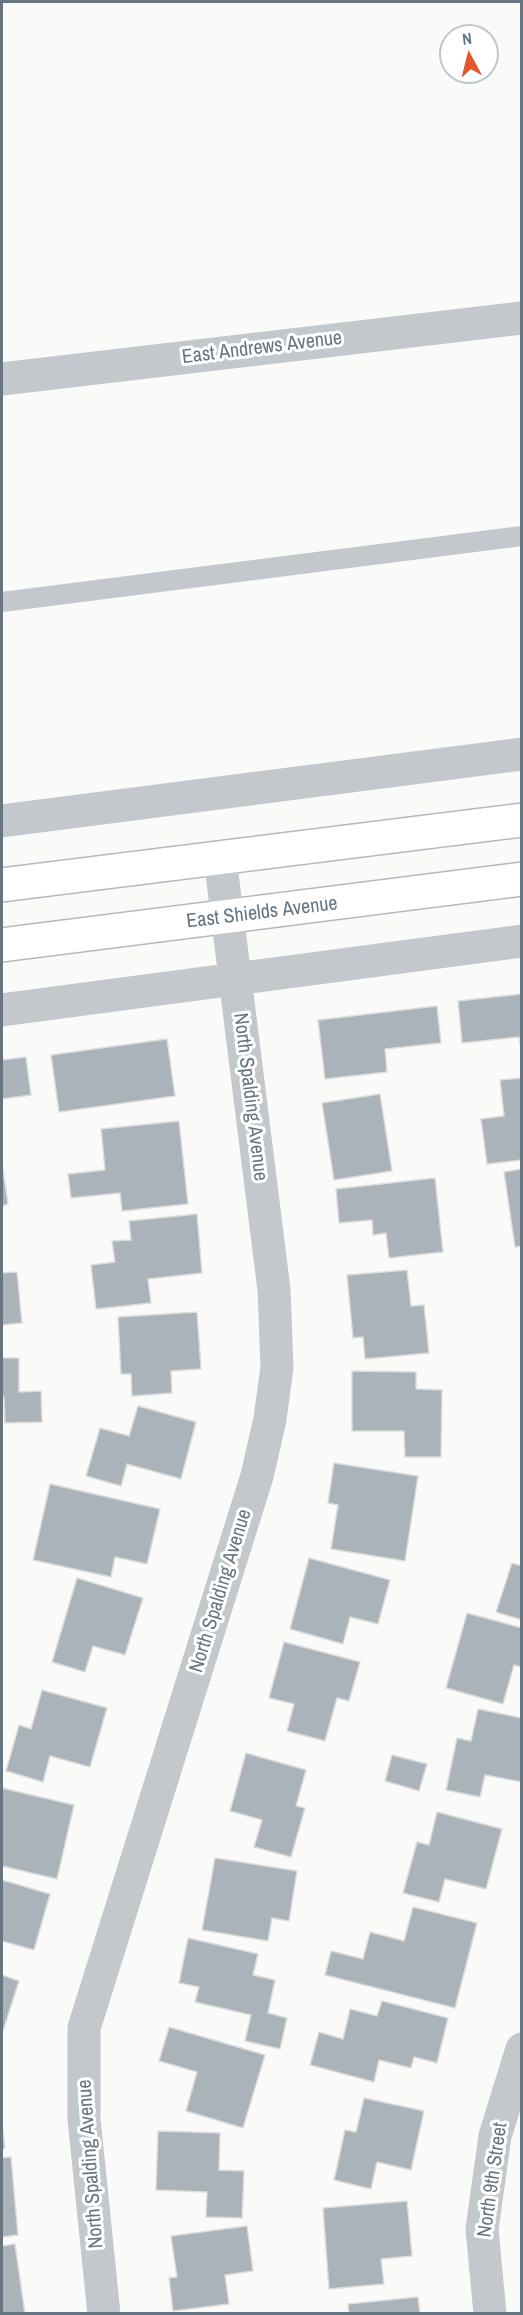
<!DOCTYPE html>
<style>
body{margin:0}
#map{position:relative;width:523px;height:2315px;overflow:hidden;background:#fafaf8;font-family:"Archivo Narrow",sans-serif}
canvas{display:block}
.frame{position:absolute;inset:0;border:3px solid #657683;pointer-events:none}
.north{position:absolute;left:439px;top:24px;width:60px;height:60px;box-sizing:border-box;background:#fff;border:2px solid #c1c8cd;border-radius:50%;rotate:353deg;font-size:16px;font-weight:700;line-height:24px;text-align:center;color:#657683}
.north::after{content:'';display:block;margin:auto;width:21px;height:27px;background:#e4572e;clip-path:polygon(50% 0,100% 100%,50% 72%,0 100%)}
</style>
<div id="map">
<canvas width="523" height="2315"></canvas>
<div class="frame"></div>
<div class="north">N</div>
</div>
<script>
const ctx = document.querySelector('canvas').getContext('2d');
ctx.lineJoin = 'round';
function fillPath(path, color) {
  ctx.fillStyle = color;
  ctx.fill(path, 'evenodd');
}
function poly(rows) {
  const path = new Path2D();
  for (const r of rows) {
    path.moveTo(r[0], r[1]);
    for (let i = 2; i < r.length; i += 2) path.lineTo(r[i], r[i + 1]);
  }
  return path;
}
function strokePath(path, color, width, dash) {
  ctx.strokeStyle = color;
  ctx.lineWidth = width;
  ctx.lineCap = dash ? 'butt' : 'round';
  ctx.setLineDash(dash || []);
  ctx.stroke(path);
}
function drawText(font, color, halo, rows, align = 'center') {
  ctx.font = font + ' "Archivo Narrow",sans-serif';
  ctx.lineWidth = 6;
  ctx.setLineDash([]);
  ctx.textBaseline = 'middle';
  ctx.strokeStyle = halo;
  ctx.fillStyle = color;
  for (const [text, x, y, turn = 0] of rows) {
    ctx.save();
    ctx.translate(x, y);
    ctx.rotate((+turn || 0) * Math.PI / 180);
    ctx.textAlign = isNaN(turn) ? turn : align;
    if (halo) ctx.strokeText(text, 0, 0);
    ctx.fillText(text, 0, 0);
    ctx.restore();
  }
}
const building = poly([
 [522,994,522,1054,519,1037,462,1043,458,1001,522,994],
 [437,1006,441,1043,385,1049,387,1072,325,1079,318,1020,437,1006],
 [167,1039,175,1096,59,1112,51,1055,167,1039],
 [26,1057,31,1095,2,1099,2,1060,26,1057],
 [522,1078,522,1160,487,1164,481,1119,504,1116,500,1080,522,1078],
 [380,1094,392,1171,334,1180,322,1103,380,1094],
 [179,1121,188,1204,122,1211,120,1193,71,1198,68,1174,105,1170,101,1129,179,1121],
 [2,1163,8,1204,2,1206,2,1163],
 [522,1169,522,1246,515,1247,504,1172,522,1169],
 [435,1178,443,1252,389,1258,386,1233,373,1235,372,1220,339,1223,336,1189,435,1178],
 [197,1214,202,1273,148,1279,151,1303,96,1309,91,1265,115,1262,112,1241,131,1240,129,1221,197,1214],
 [407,1270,411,1306,424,1305,429,1353,365,1359,363,1337,353,1338,347,1275,407,1270],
 [17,1272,22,1323,2,1325,2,1273,17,1272],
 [197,1312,201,1369,171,1371,172,1393,132,1396,131,1374,121,1374,118,1317,197,1312],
 [2,1358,19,1358,19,1392,41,1391,42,1422,5,1423,4,1397,2,1397,2,1358],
 [352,1371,416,1372,416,1389,442,1390,441,1457,405,1457,404,1431,352,1431,352,1371],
 [138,1406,196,1422,181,1479,127,1464,121,1486,86,1476,100,1428,129,1436,138,1406],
 [334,1463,418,1476,405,1561,331,1549,338,1505,328,1503,334,1463],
 [50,1484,160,1509,147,1564,115,1557,111,1577,33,1560,50,1484],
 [309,1558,390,1580,378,1624,350,1617,343,1644,290,1629,309,1558],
 [512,1563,522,1566,522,1620,496,1612,512,1563],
 [77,1578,143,1598,125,1655,93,1646,85,1672,52,1662,77,1578],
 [467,1613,522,1628,522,1667,514,1665,503,1704,446,1688,467,1613],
 [284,1642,360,1662,349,1701,337,1698,325,1741,287,1731,294,1704,269,1698,284,1642],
 [42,1690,107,1708,90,1767,50,1756,43,1782,6,1771,19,1725,31,1729,42,1690],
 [478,1709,522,1718,522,1782,485,1775,480,1797,446,1790,457,1738,471,1741,478,1709],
 [246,1753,306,1770,296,1806,305,1808,291,1857,254,1847,262,1820,230,1811,246,1753],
 [392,1755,427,1764,419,1791,385,1781,392,1755],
 [2,1788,74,1805,57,1879,2,1866,2,1788],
 [437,1812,502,1829,486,1889,445,1879,439,1902,403,1893,417,1842,429,1845,437,1812],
 [215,1858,297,1871,289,1921,272,1918,268,1941,202,1930,215,1858],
 [2,1880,50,1894,34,1950,2,1941,2,1880],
 [413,1907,477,1923,455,2008,325,1975,331,1951,363,1959,370,1932,404,1941,413,1907],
 [188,1938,258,1954,253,1975,275,1980,268,2013,287,2018,280,2049,245,2041,251,2015,195,2002,199,1987,179,1983,188,1938],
 [2,1975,19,1981,2,2034,2,1975],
 [382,2001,448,2018,437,2063,414,2057,411,2068,379,2060,374,2082,310,2065,319,2032,343,2039,350,2009,377,2016,382,2001],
 [169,2027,265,2055,243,2128,186,2111,197,2072,159,2061,169,2027],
 [364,2098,424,2111,411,2170,377,2162,371,2189,334,2180,345,2130,356,2132,364,2098],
 [2,2124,5,2148,2,2149,2,2124],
 [158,2131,220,2133,219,2170,244,2171,242,2218,206,2217,207,2192,156,2190,158,2131],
 [11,2157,18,2235,2,2237,2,2158,11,2157],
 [407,2201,412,2256,381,2259,384,2284,329,2289,323,2208,407,2201],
 [247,2226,253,2271,225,2275,229,2304,173,2311,169,2278,177,2277,171,2236,247,2226],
 [15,2244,25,2314,2,2314,2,2246,15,2244],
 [418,2297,420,2314,349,2314,348,2304,418,2297]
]);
fillPath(building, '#aab3b9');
strokePath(building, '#dcdcda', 1.5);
const secondary = poly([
 [2,885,522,820],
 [2,945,522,879]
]);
strokePath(secondary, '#b3babf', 36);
strokePath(poly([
 [2,602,522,536]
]), '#c3c8cc', 20);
strokePath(poly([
 [2,379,522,318],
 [2,821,522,754],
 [2,1010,522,941],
 [104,2314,84,2119,84,2028,257,1476,270,1419,277,1367,274,1290,220,858],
 [490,2314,482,2229,495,2136,522,2049]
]), '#c3c8cc', 33);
strokePath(secondary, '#fff', 33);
drawText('20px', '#657683', '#fff', [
 ["East Andrews Avenue",262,348,-7],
 ["East Shields Avenue",262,913,-7],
 ["North Spalding Avenue",250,1097,83],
 ["North Spalding Avenue",221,1591,-73],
 ["North Spalding Avenue",91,2164,-94],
 ["North 9th Street",493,2180,-82]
]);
</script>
